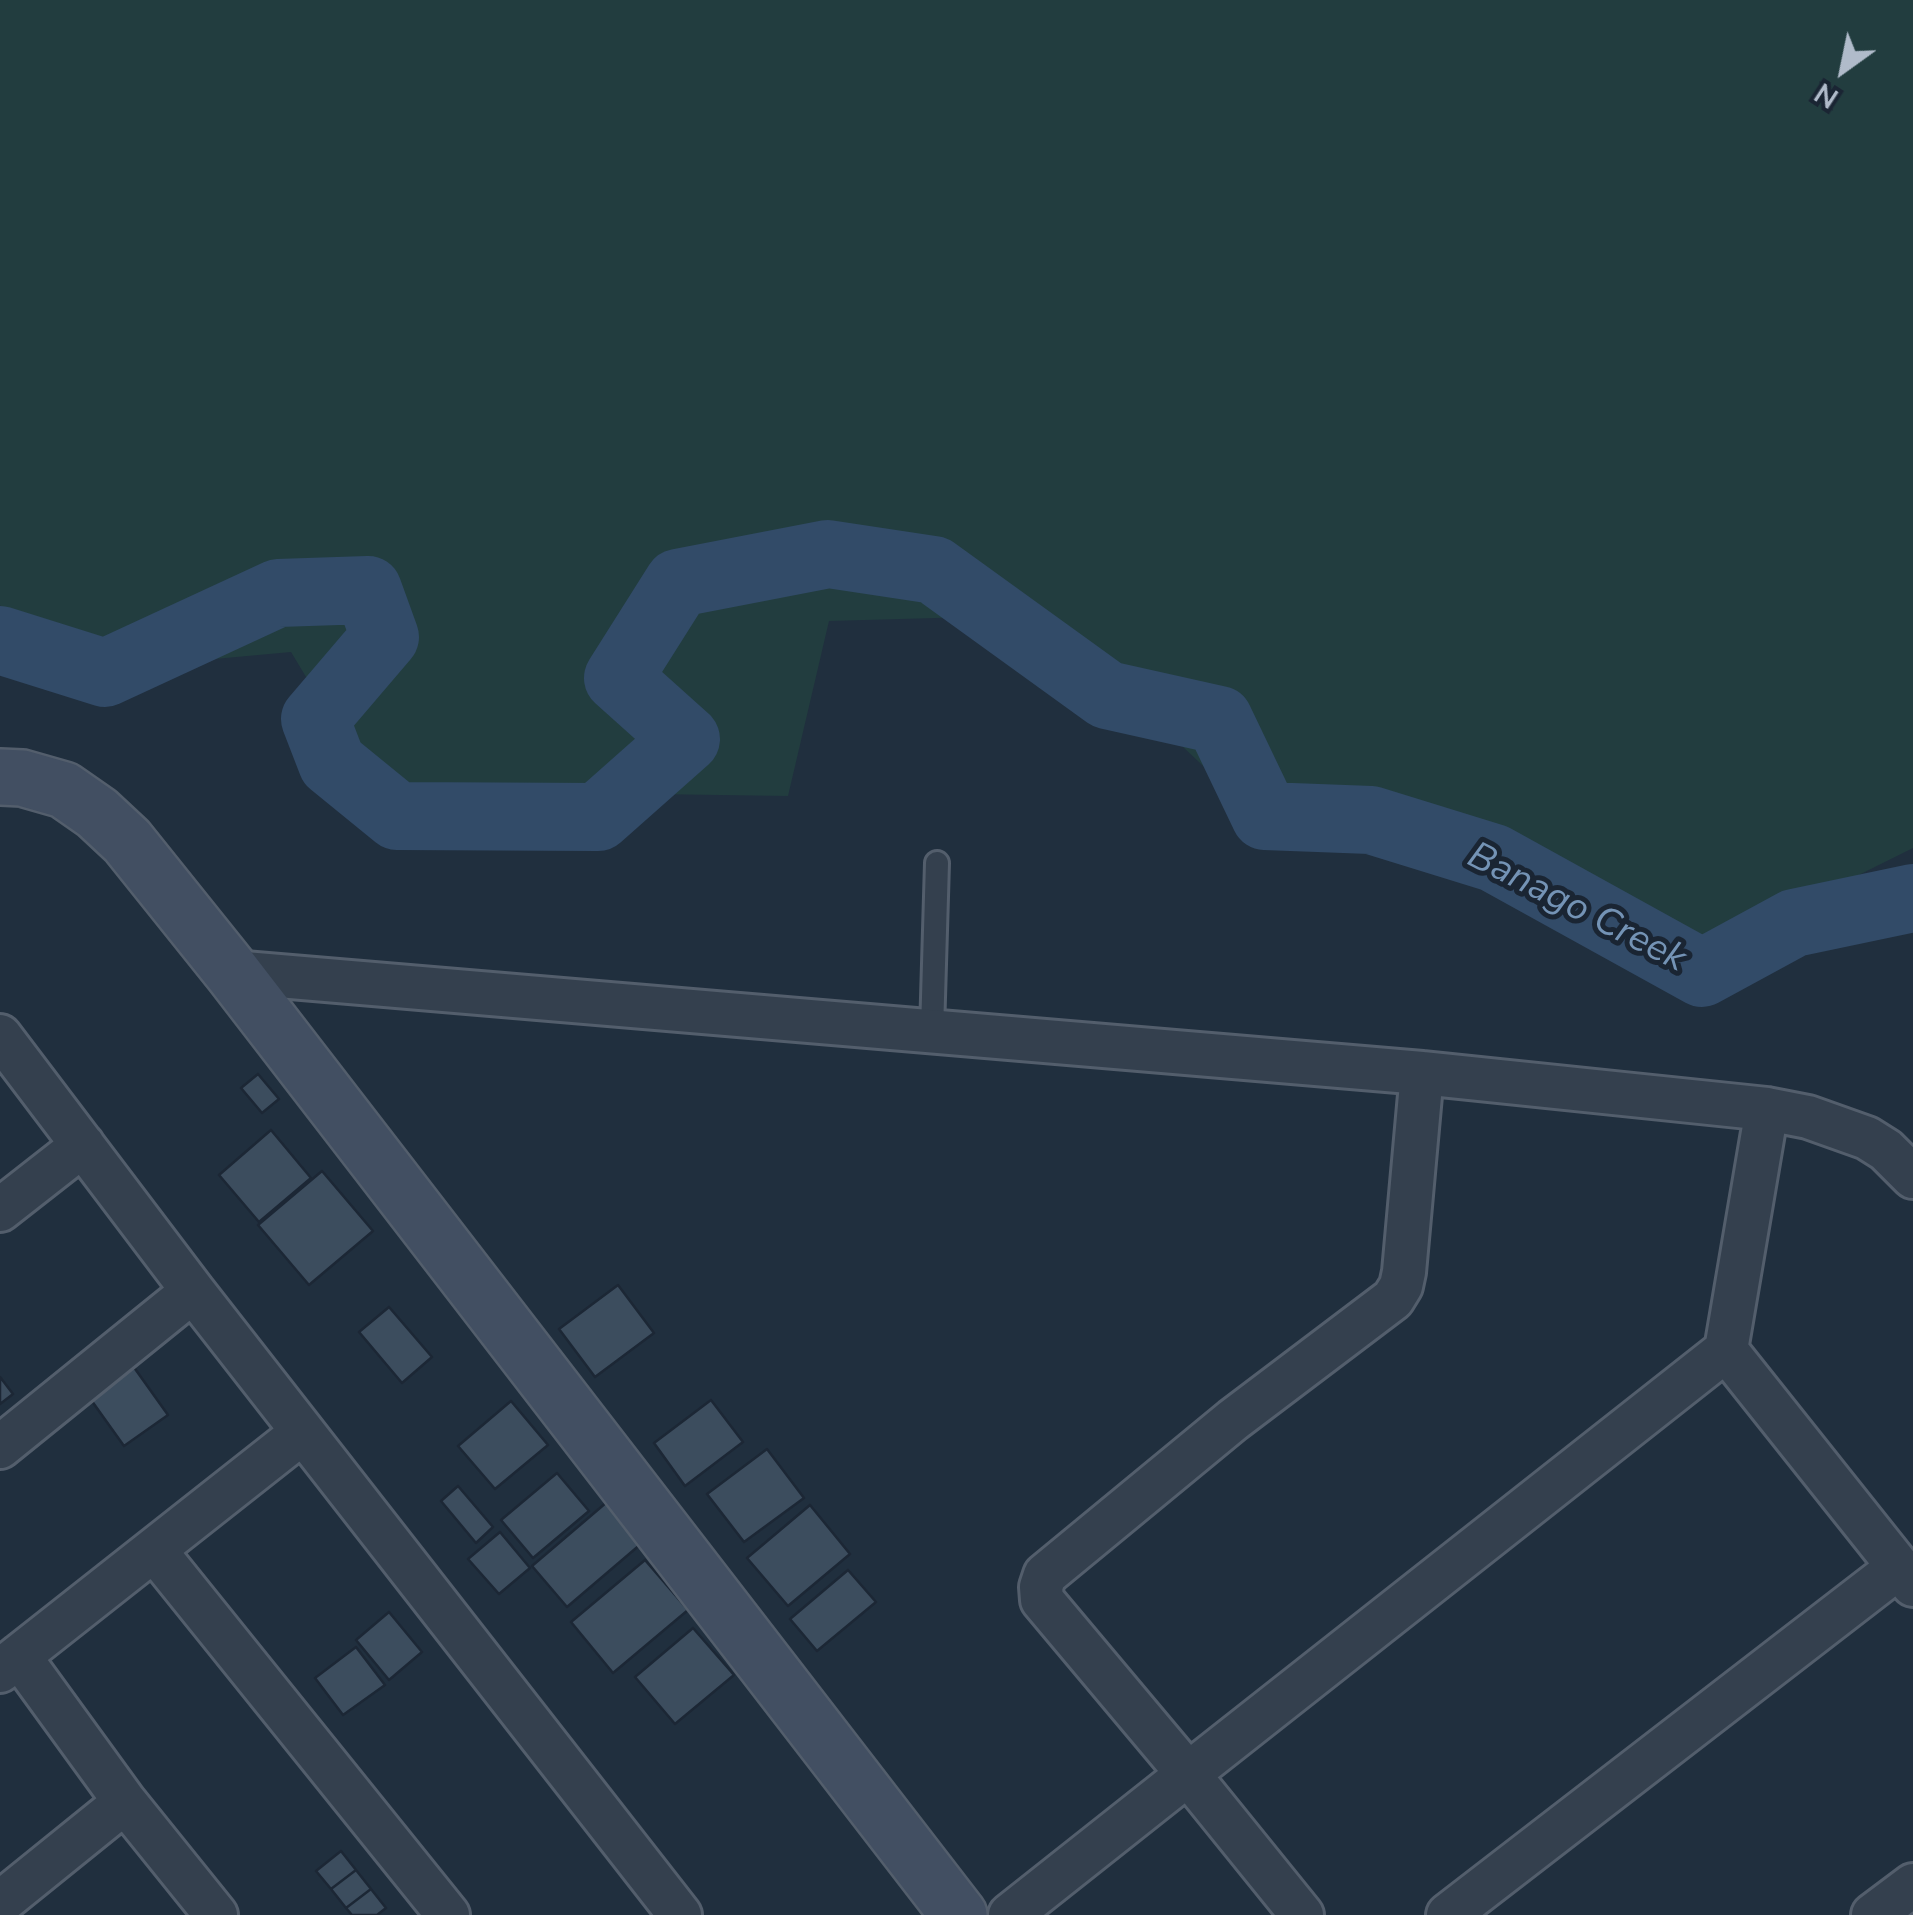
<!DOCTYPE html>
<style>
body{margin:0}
#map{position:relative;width:1913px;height:1915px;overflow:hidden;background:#202f3e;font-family:"Nunito Sans",sans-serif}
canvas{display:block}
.north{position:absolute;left:1793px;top:20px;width:100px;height:100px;-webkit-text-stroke:8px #1a2533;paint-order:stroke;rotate:213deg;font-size:28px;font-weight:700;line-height:40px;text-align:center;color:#b0bbca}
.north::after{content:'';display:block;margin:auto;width:35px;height:45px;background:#b0bbca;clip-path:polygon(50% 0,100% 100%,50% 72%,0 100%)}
</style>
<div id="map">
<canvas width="1913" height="1915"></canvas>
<div class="north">N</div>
</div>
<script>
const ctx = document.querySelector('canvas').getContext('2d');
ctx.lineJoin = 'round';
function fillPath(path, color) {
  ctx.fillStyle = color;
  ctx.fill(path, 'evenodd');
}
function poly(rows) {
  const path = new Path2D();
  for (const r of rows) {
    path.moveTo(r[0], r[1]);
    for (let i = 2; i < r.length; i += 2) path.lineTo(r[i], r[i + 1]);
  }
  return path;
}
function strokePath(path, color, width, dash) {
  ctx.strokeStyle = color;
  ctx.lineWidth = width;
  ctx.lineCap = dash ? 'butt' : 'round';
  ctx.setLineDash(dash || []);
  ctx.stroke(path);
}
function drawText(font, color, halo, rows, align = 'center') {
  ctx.font = font + ' "Nunito Sans",sans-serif';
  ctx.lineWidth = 10;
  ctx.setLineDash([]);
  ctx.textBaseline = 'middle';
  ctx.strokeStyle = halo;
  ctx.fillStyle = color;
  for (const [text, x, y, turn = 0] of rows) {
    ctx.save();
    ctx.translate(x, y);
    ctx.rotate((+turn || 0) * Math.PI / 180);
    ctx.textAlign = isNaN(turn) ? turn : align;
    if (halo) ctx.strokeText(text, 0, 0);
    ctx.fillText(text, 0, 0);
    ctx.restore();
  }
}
fillPath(poly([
 [0,0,1913,0,1913,848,1698,955,1479,825,1287,845,1043,615,829,621,788,796,374,790,291,652,160,664,15,630,0,605]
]), '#223d3f');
strokePath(poly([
 [0,640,105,673,278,593,368,590,385,637,315,719,332,763,397,816,598,817,686,739,618,678,678,583,828,554,934,570,1107,695,1219,720,1265,816,1371,820,1494,858,1702,973,1794,923,1913,898]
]), '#324b68', 68);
const building = poly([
 [258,1074,279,1099,262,1113,241,1088,258,1074],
 [271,1130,311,1178,259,1222,219,1175,271,1130],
 [322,1171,373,1231,309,1285,258,1225,322,1171],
 [618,1285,654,1333,595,1377,559,1329,618,1285],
 [389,1307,432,1357,402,1383,359,1332,389,1307],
 [128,1359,168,1415,124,1446,84,1390,128,1359],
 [0,1377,13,1394,0,1404,0,1377],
 [711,1400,743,1442,685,1486,654,1443,711,1400],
 [511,1401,548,1445,495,1489,458,1446,511,1401],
 [767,1449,804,1498,744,1542,707,1494,767,1449],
 [557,1473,589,1511,533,1558,501,1520,557,1473],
 [458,1486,493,1527,476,1543,441,1501,458,1486],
 [607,1502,642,1543,567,1607,532,1566,607,1502],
 [810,1505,850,1554,788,1606,747,1558,810,1505],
 [500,1532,530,1568,499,1594,468,1559,500,1532],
 [645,1560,688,1610,613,1673,571,1622,645,1560],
 [848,1570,876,1602,817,1651,790,1619,848,1570],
 [389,1612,422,1652,389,1680,356,1640,389,1612],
 [693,1628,734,1675,675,1724,635,1677,693,1628],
 [356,1647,385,1685,343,1715,315,1678,356,1647],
 [341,1851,356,1870,331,1889,316,1871,341,1851],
 [356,1870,371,1889,346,1908,331,1889,356,1870],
 [371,1889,386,1908,377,1915,352,1915,346,1908,371,1889]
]);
fillPath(building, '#3c4d5e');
strokePath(building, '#1c2735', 2.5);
const lane = poly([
 [932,1031,937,863]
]);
const street = poly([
 [232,972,1422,1073,1767,1109,1808,1117,1867,1138,1886,1150,1913,1177],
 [0,1036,193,1291,680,1915],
 [1422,1073,1404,1272,1401,1286,1393,1299,1233,1420,1045,1575,1041,1587,1042,1600,1188,1774,1726,1350],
 [1767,1109,1726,1350,1913,1585],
 [0,1210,83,1145],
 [0,1447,193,1291],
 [155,1551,448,1915],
 [0,1671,303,1432],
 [125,1802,216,1915],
 [0,1903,125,1802,19,1656],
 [1010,1915,1188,1774,1302,1915],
 [1448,1915,1899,1567],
 [1873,1915,1913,1885]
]);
const secondary = poly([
 [0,777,22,778,64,790,97,813,127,841,232,972,959,1915]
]);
strokePath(lane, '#535e6c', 28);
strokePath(street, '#535e6c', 48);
strokePath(secondary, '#535e6c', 60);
strokePath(lane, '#34404e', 22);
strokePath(street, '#34404e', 42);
strokePath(secondary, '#424f62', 55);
drawText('italic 38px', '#7493b5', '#1a2533', [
 ["Banago Creek",1576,909,27]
]);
</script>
